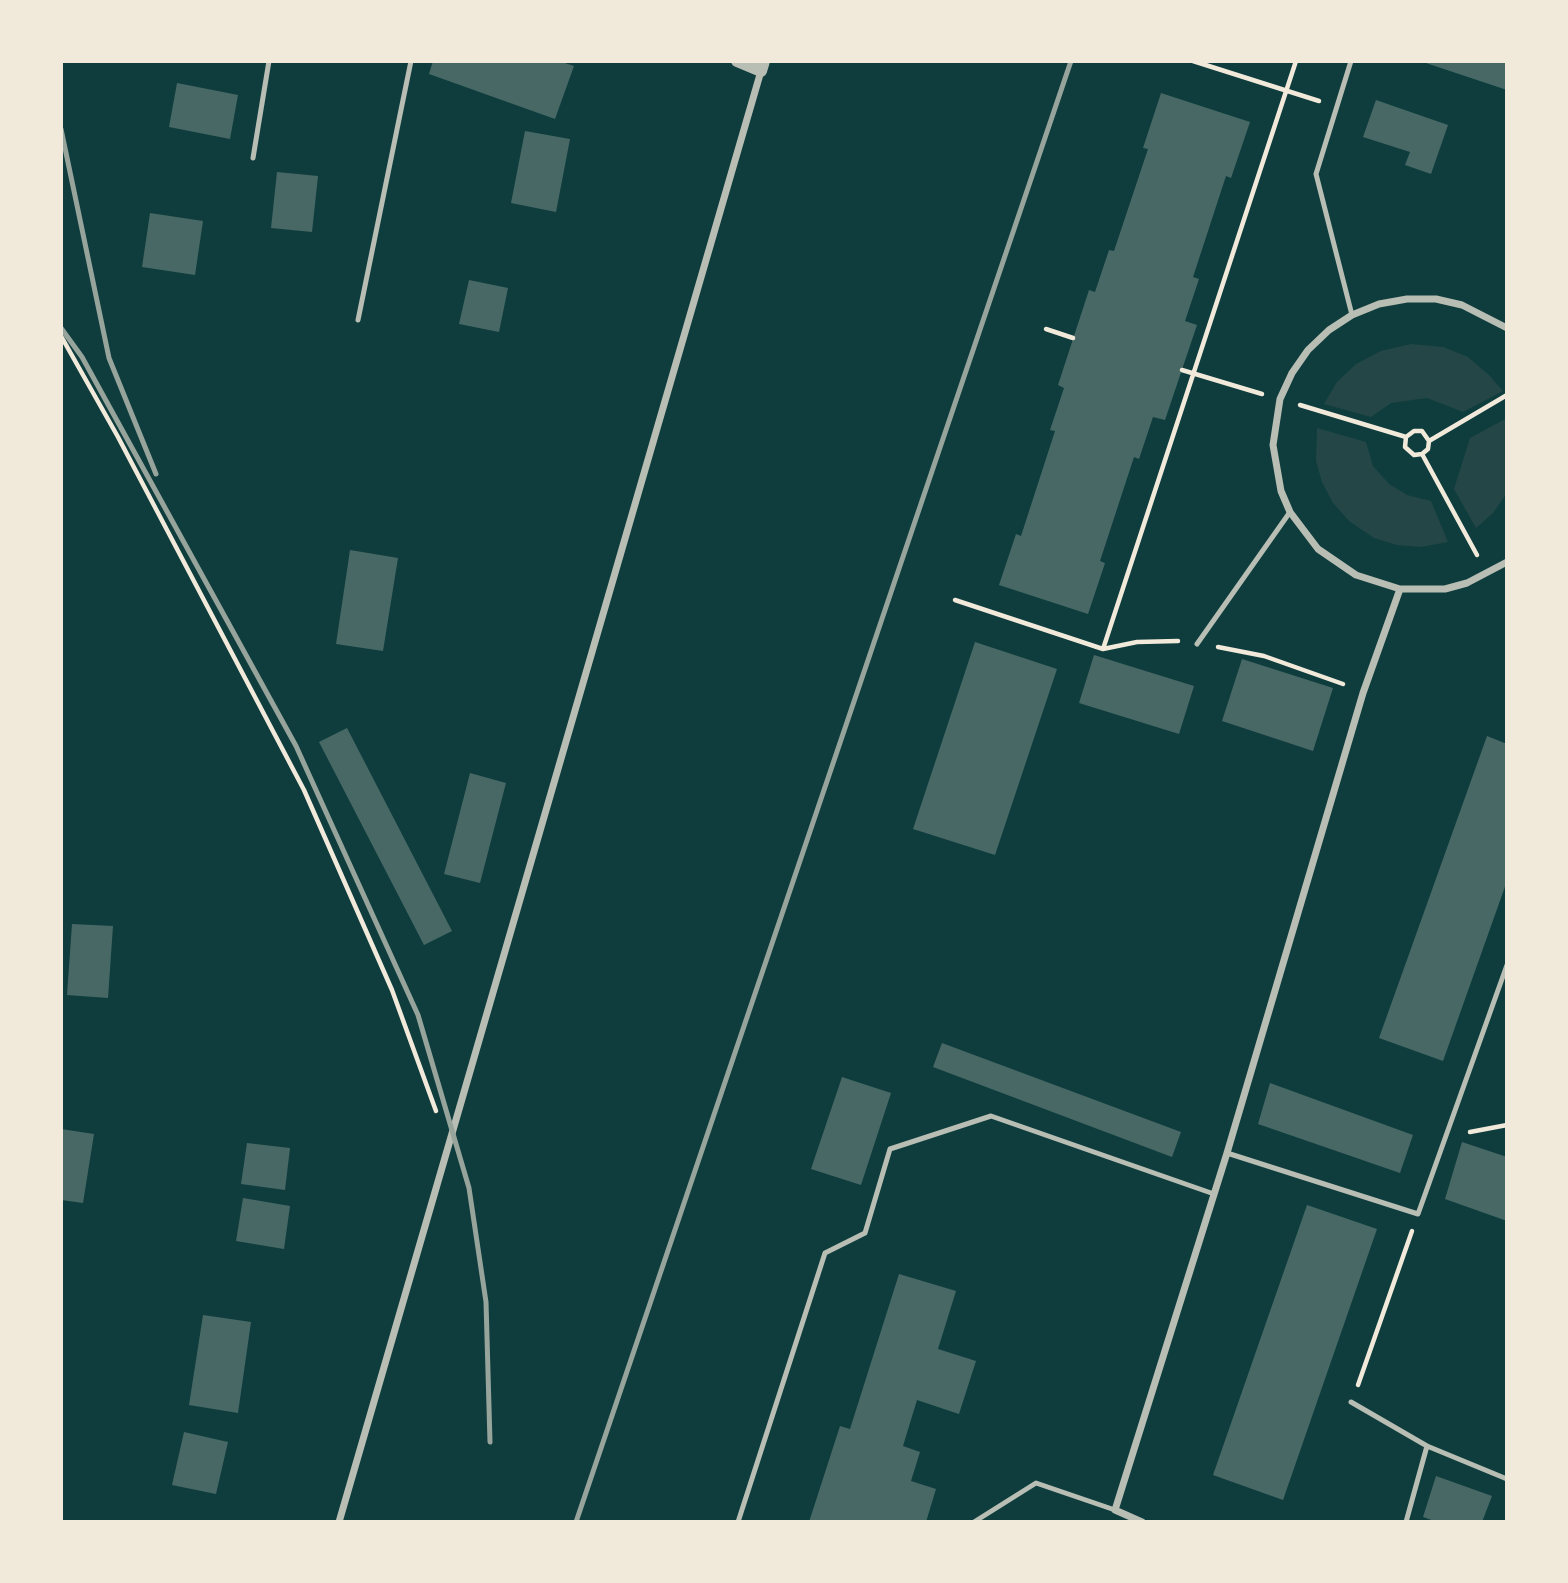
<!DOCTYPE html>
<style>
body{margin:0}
#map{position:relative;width:1568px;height:1583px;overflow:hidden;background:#0f3d3e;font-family:"Roboto Condensed",sans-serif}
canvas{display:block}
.frame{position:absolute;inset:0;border:63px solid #f1e9da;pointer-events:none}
</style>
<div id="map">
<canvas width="1568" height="1583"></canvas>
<div class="frame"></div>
</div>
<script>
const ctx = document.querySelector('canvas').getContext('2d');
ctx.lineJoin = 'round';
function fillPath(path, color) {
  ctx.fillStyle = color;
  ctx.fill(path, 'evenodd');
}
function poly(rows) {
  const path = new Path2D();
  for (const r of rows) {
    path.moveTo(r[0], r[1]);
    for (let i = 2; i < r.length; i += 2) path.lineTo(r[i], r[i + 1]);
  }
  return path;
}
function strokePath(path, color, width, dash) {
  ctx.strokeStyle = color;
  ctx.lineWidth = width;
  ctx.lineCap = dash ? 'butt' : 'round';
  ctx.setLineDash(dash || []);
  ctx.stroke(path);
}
fillPath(poly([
 [1411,344,1443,347,1468,357,1489,375,1503,391,1463,412,1427,398,1391,403,1371,417,1324,404,1337,382,1356,364,1381,351],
 [1507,418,1507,493,1493,513,1476,528,1454,489,1470,438],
 [1317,428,1366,442,1373,466,1389,484,1407,495,1431,501,1448,542,1421,547,1397,545,1374,538,1349,521,1333,503,1322,482,1316,461]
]), '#244646');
fillPath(poly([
 [433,61,559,61,574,66,555,119,429,74],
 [1423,61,1507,61,1507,90,1423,62],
 [177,83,238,95,230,139,169,127],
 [1161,93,1250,122,1231,178,1226,176,1193,277,1199,279,1185,321,1197,325,1165,420,1153,417,1139,459,1134,457,1100,561,1105,563,1088,614,999,585,1016,534,1021,536,1055,431,1050,430,1064,388,1058,385,1089,290,1095,292,1109,250,1114,251,1148,149,1143,148],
 [1376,100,1448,125,1431,174,1405,165,1410,152,1363,137],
 [525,131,570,139,556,212,511,203],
 [277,172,318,176,312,232,271,228],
 [150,213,203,221,195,275,142,267],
 [469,280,508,288,499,332,459,324],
 [350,550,398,558,383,651,336,644],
 [975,642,1057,669,995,855,913,829],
 [1094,655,1194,686,1179,734,1079,703],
 [1242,659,1333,688,1313,751,1222,721],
 [347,728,452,931,424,945,319,742],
 [1487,736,1507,744,1507,881,1443,1061,1379,1038],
 [470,773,506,783,480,883,444,874],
 [72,924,113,926,108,998,67,995],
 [942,1043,1181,1132,1172,1157,933,1067],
 [842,1077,891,1093,861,1185,811,1169],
 [1270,1083,1413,1135,1400,1173,1258,1124],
 [61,1129,94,1134,83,1203,61,1200],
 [1462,1142,1507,1157,1507,1221,1445,1199],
 [247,1143,290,1148,285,1190,241,1184],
 [243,1198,290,1206,284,1249,236,1241],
 [1307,1205,1377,1229,1283,1500,1213,1475],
 [899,1274,956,1291,938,1349,976,1361,959,1414,917,1400,903,1446,920,1452,911,1481,936,1489,926,1522,809,1522,840,1426,850,1429],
 [203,1315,251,1322,238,1413,189,1405],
 [184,1432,228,1442,216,1494,172,1485],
 [1436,1476,1492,1496,1482,1522,1437,1522,1423,1517]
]), '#486865');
strokePath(poly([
 [1193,61,1319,101],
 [1046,329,1073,338],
 [61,336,118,437,304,790,392,990,436,1111],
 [1182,370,1262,394],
 [1300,405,1406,437],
 [1429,441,1422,431,1414,431,1406,437,1405,447,1414,455,1422,454,1428,449,1429,441,1507,395],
 [1422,454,1477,555],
 [955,600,1103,649,1296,61],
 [1218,647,1264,656,1343,684],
 [1103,649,1137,642,1178,641],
 [1470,1132,1507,1125],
 [1358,1385,1412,1231]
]), '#f1e9da', 4.5);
strokePath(poly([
 [1351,61,1316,174,1352,315],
 [253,158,269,61],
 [358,320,411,61],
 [1197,644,1290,512],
 [1227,1153,1418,1214,1507,965],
 [1351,1402,1427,1446,1406,1522],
 [1427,1446,1507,1479],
 [738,1522,825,1253,865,1233,890,1149,991,1116,1214,1194],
 [974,1522,1036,1483,1115,1510]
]), '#b8beb3', 5);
strokePath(poly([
 [1507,328,1462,305,1436,299,1407,299,1379,304,1352,315,1329,330,1308,350,1292,373,1280,399,1273,445,1281,491,1290,512,1318,549,1356,575,1400,589,1445,589,1467,583,1507,562],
 [339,1522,761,71],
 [1142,1522,1115,1510,1227,1153,1363,693,1400,589]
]), '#b8beb3', 7);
strokePath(poly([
 [737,61,761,71,764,61]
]), '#b8beb3', 12);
strokePath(poly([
 [61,129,109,358,156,474],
 [61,328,82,357,296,746,418,1015,469,1188,486,1302,490,1442],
 [576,1522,1071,61]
]), '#97a49c', 5);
</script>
